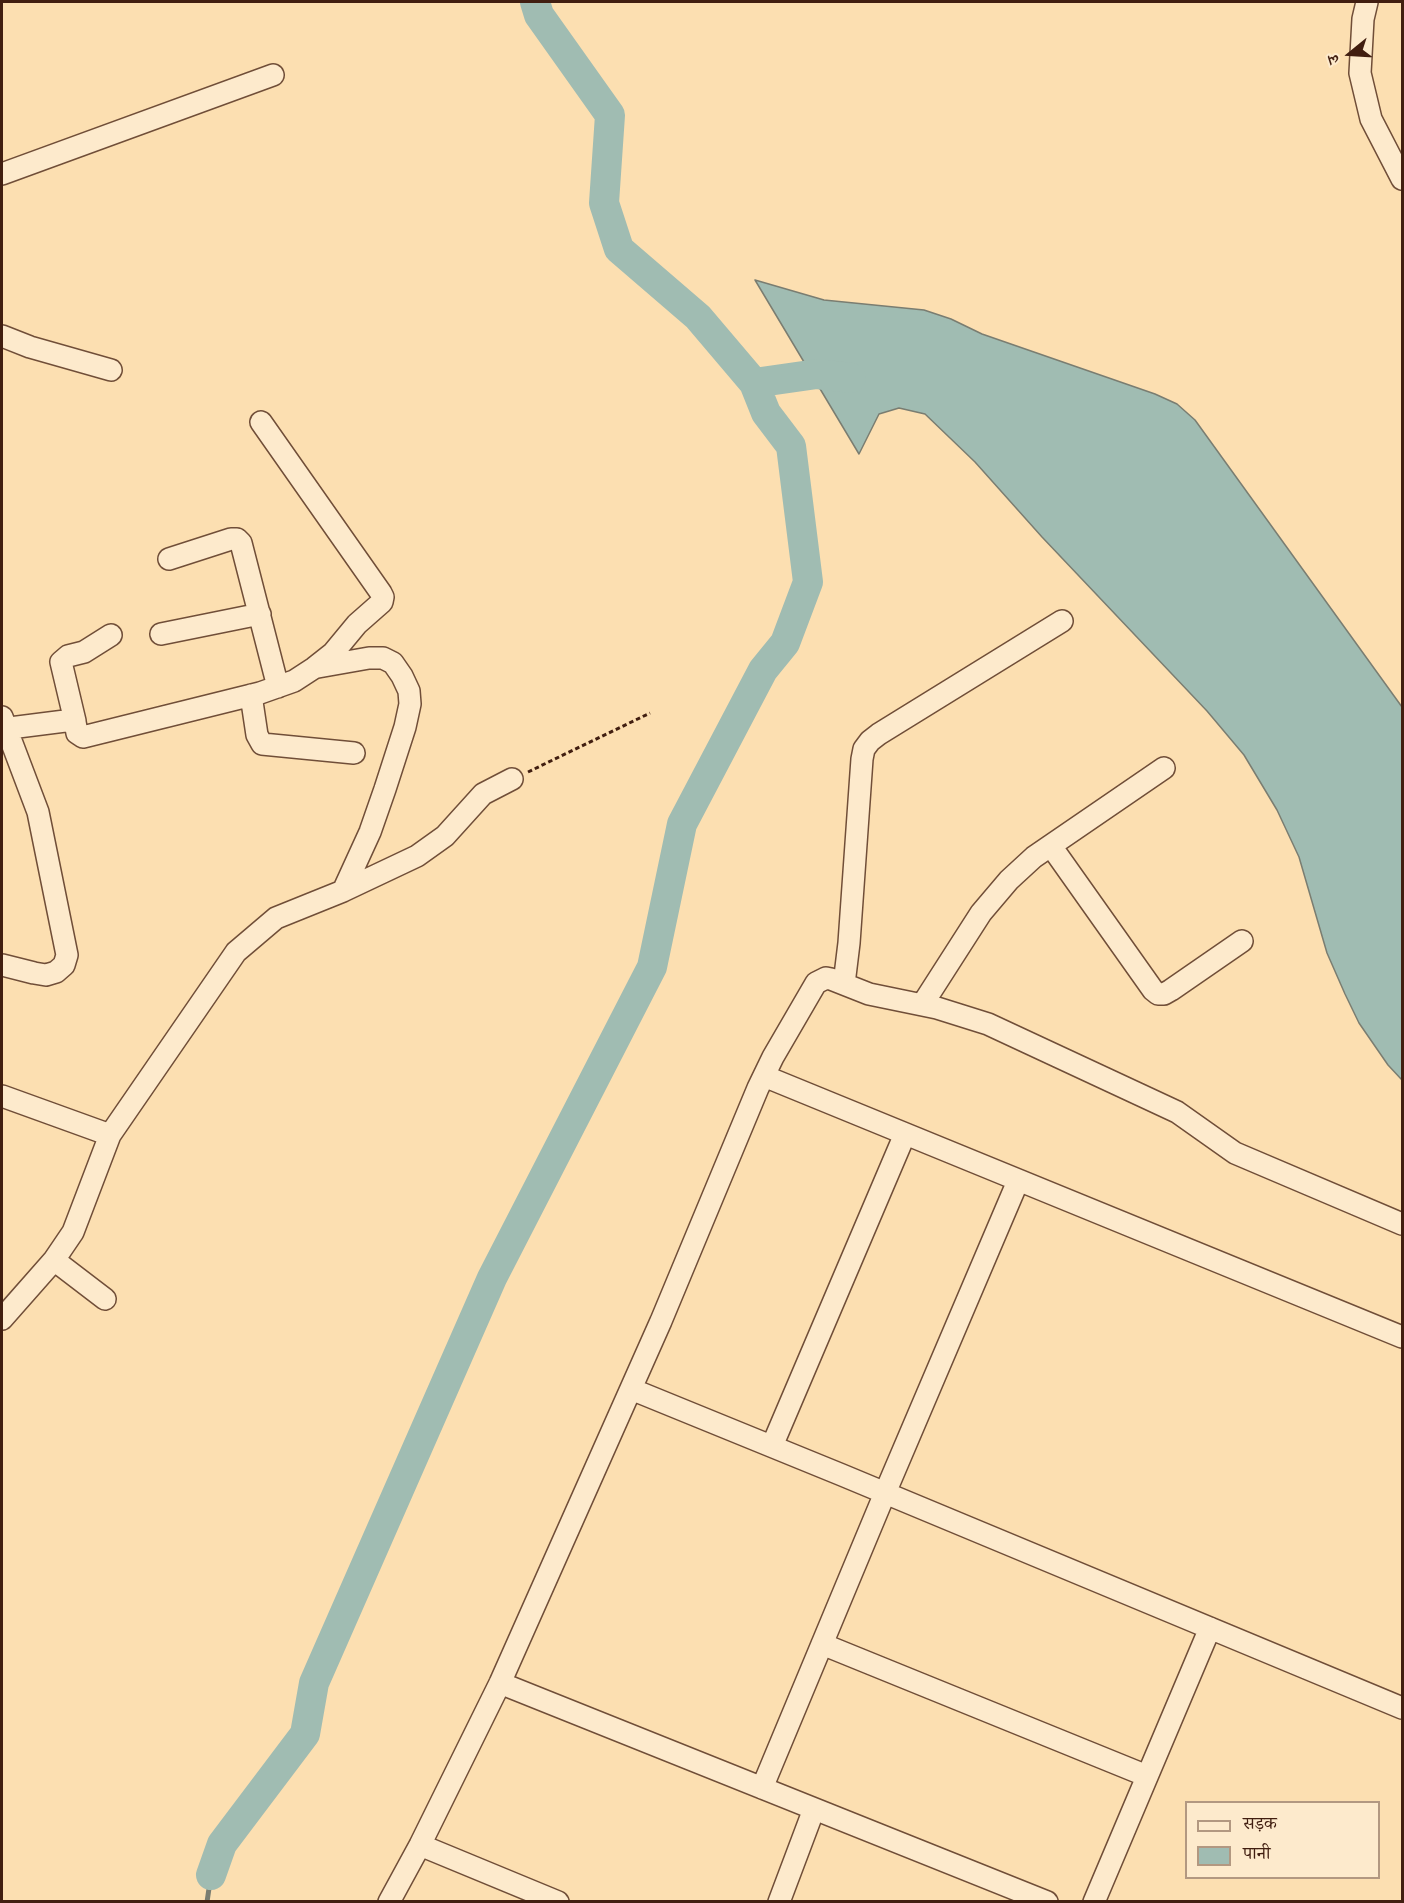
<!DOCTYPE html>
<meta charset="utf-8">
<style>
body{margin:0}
#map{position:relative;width:1404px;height:1903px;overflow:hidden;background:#fcdfb1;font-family:"Libre Caslon Text","Noto Serif Devanagari",serif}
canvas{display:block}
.frame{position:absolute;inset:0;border:3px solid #411e10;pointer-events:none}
.legend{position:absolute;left:1185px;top:1801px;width:195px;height:78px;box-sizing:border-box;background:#fdeacc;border:2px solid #b29881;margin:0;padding:8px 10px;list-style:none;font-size:18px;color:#411e10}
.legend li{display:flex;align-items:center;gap:12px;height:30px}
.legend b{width:30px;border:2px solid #b29881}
.north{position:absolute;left:1320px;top:24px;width:60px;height:60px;-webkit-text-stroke:4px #fdeacc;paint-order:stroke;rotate:252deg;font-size:16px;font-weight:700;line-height:24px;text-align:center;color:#411e10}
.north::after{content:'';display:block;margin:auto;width:21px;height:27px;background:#411e10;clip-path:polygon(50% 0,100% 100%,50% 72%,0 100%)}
</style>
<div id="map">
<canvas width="1404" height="1903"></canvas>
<div class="frame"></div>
<ul class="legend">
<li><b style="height:8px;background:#fdeacc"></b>सड़क</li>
<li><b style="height:16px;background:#a0bcb2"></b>पानी</li>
</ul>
<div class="north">उ</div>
</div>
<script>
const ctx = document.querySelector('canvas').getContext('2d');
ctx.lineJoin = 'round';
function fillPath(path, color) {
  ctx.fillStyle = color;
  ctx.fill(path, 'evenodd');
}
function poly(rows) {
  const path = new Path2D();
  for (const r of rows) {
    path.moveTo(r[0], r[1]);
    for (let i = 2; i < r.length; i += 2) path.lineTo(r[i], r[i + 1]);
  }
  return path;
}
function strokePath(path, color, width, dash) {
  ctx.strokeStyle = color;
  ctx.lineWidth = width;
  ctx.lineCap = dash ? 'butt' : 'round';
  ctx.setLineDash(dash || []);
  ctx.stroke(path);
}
const water = poly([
 [755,280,824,300,924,310,951,319,982,334,1155,394,1177,404,1195,420,1402,707,1402,1080,1388,1065,1359,1023,1345,994,1327,953,1299,857,1277,810,1244,755,1207,711,1042,537,975,462,925,414,899,408,879,414,859,454,755,280]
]);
fillPath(water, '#a0bcb2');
strokePath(water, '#7a7d71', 1.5);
strokePath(poly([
 [207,1902,211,1875]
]), '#7a7d71', 5);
strokePath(poly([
 [754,383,817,374,851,378],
 [211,1875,222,1844,305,1734,314,1683,492,1278,652,967,682,824,763,670,785,643,808,582,791,446,766,413,754,383,698,317,619,249,604,203,610,115,539,15,535,2]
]), '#a0bcb2', 30);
const minor = poly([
 [1367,2,1363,19,1360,73,1371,119,1402,179],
 [2,174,273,75],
 [2,336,30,347,111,370],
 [169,559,231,539,237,539,241,543,278,687],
 [161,634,260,614],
 [318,667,369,658,383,658,393,663,402,676,409,691,410,704,405,727,385,789,370,832,343,891],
 [251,695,257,735,262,744,354,753],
 [2,717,38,812,67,955,64,965,56,972,46,975,34,973,2,965],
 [75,721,61,662,68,656,84,652,111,635],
 [2,729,73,720,75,722,77,733,83,737,260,693,294,681,314,668,333,653,357,624,382,602,383,597,381,593,261,422],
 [1051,846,1153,990,1158,994,1164,994,1171,990,1242,941],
 [844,984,849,943,862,759,864,749,870,741,879,734,1062,621],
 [922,1005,981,913,1009,880,1034,857,1164,768],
 [764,1076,1402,1337],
 [2,1096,110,1135],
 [54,1260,105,1299],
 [2,1319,54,1260,73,1232,110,1135,236,952,276,918,343,891,417,856,445,836,483,794,512,779],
 [631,1389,842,1475,1402,1708],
 [772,1446,905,1134],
 [822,1644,1147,1776],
 [500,1683,1047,1902],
 [762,1788,885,1493,1018,1181],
 [420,1845,558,1902],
 [389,1902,420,1845,500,1683,661,1321,758,1088,773,1057,816,983,826,978,831,979,869,994,937,1008,988,1024,1177,1112,1235,1153,1402,1224],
 [779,1902,814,1809],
 [1094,1902,1210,1628]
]);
strokePath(minor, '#704e38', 24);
strokePath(poly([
 [528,772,650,713]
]), '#411e10', 3, [4.5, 3]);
strokePath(minor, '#fdeacc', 21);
</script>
